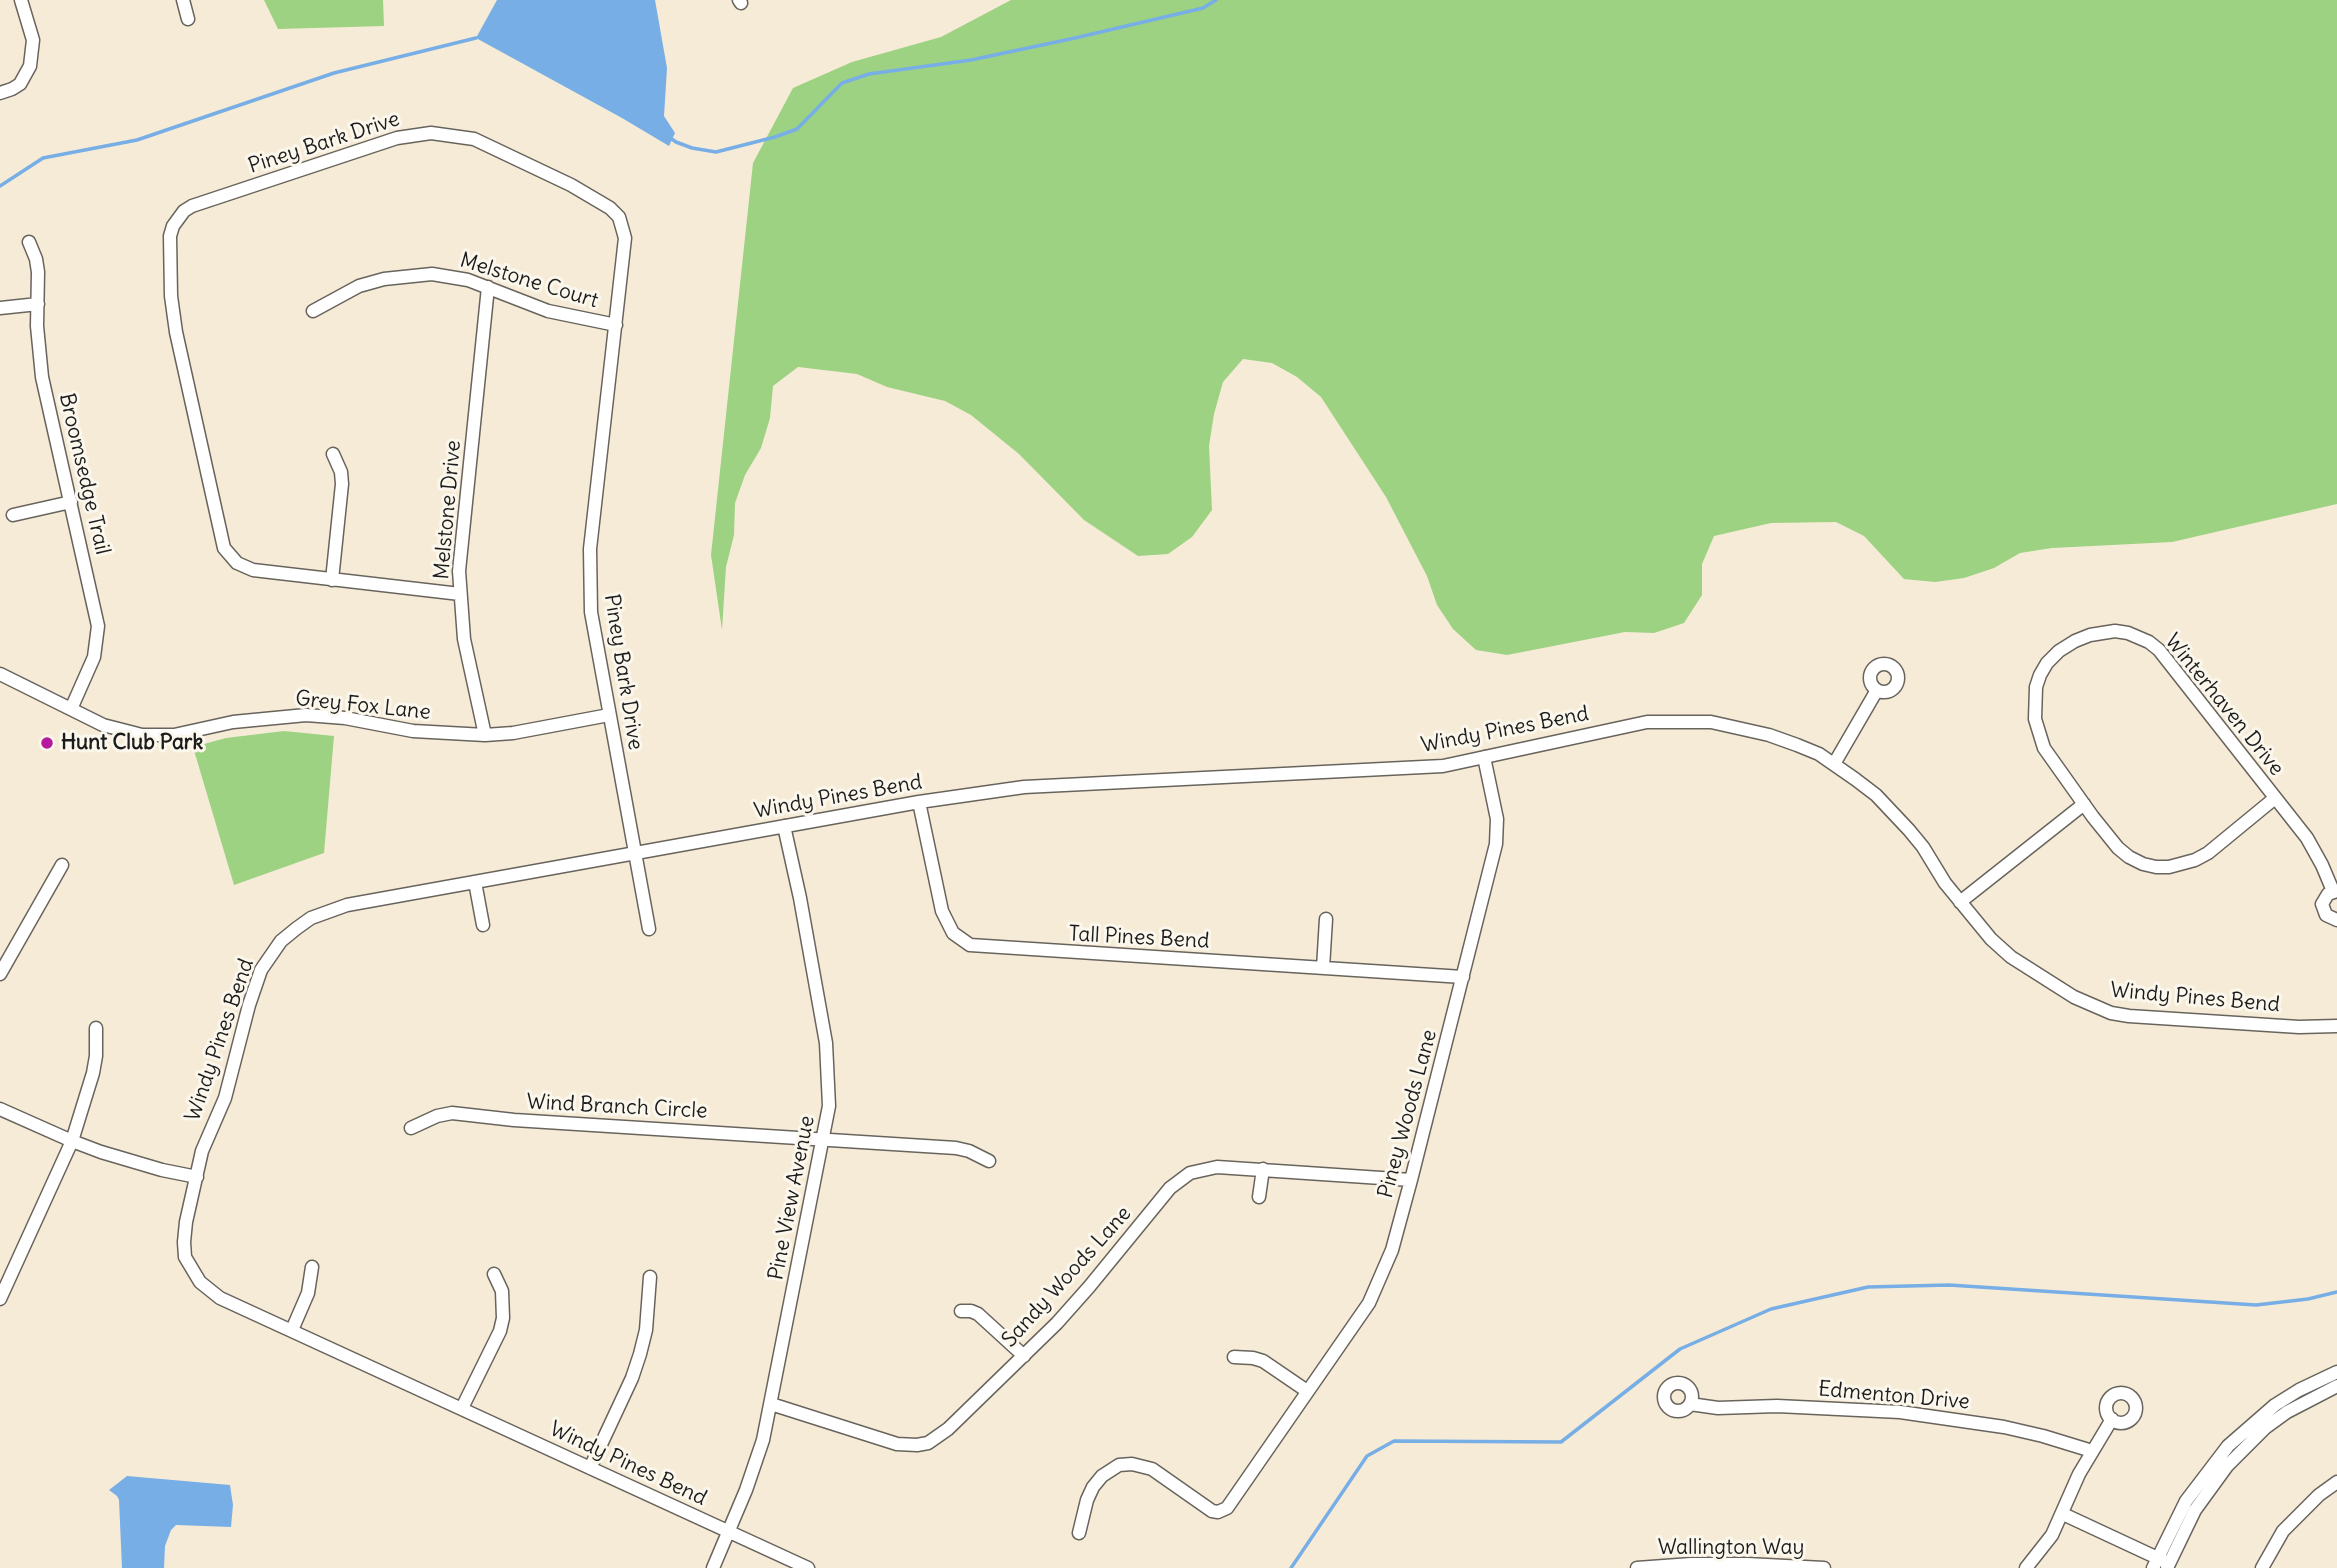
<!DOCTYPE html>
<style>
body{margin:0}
canvas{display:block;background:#f6ebd6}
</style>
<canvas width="2337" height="1568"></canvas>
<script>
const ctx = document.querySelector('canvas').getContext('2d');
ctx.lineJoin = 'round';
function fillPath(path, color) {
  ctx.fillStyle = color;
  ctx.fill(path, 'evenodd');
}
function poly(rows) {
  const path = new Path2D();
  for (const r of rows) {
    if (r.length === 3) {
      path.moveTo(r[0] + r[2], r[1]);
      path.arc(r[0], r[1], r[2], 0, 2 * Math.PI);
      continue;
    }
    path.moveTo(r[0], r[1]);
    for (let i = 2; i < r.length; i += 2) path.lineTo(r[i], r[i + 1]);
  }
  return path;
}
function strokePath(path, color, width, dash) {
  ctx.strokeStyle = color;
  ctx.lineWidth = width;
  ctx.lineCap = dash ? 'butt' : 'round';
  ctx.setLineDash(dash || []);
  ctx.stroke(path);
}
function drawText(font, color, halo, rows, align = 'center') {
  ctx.font = font + ' Delius,sans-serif';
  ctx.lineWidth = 6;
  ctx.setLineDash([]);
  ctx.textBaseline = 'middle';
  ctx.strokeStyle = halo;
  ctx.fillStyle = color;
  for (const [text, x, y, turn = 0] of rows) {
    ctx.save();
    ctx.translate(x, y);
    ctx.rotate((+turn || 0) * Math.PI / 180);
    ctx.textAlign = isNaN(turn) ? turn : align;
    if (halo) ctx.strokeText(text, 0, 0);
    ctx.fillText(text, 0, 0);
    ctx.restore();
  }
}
fillPath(poly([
 [264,0,383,0,384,26,278,29],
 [1011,0,2337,0,2337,504,2172,542,2052,548,2020,553,1994,568,1964,578,1935,582,1904,579,1864,536,1836,522,1771,523,1714,536,1702,564,1702,595,1684,623,1654,633,1625,632,1507,655,1476,650,1453,629,1437,605,1427,576,1386,497,1321,397,1297,377,1272,363,1243,359,1223,382,1214,414,1209,446,1212,510,1192,537,1168,554,1138,556,1084,520,1019,454,971,415,945,401,887,387,857,374,798,367,773,386,770,418,761,448,745,475,735,503,734,535,726,567,722,630,711,555,753,163,793,88,852,62,941,37],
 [284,731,334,736,324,853,234,885,193,747,226,738]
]), '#9dd283');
fillPath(poly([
 [497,0,655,0,667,68,664,116,675,133,669,146,622,118,476,38],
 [127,1476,230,1485,233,1505,231,1527,176,1525,171,1530,165,1546,164,1568,122,1568,119,1500,117,1496,109,1490]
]), '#78aee6');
strokePath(poly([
 [669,137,676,142,692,148,716,152,775,137,797,129,842,83,869,74,971,60,1075,38,1203,8,1216,0],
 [0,186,43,158,137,140,334,73,476,38],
 [1291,1568,1367,1456,1394,1441,1561,1442,1680,1349,1771,1309,1868,1287,1949,1285,2256,1305,2308,1299,2337,1292]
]), '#78aee6', 3.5);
const minor = poly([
 [183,0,188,19],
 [739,0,741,3],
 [0,93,12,89,20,84,30,66,33,40,21,0],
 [29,242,36,259,38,272,37,326,42,377,98,626,94,657,71,709],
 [0,308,38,304],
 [313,311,359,286,384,279,432,274,468,280,548,311,616,325],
 [13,515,71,502],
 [332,580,342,484,341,472,333,454],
 [460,594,253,570,237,563,224,548,176,332,171,296,170,236,173,226,184,211,192,206,397,138,431,133,474,139,571,185,610,208,619,217,625,238,590,549,591,612,649,929],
 [1884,678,14],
 [0,674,103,725,142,735,174,735,233,722,306,715,345,718,413,731,485,735,513,733,609,715],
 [485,735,464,639,459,571,488,287],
 [1834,764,1877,690],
 [2275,798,2208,853,2195,860,2169,867,2156,867,2143,864,2129,857,2118,848,2093,817,2044,748,2035,719,2036,687,2040,675,2047,663,2059,651,2075,641,2090,635,2115,631,2128,633,2149,642,2159,650,2307,838,2322,865,2333,891],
 [919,802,942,911,953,933,970,945,1463,977],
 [475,882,483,925],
 [2337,891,2328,894,2322,904,2326,915,2337,920],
 [1960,902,2084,804],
 [1323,968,1326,919],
 [0,974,62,865],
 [0,1109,72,1141,101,1152,162,1170,197,1177],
 [411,1128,437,1116,452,1113,514,1120,956,1148,969,1151,989,1161],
 [1259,1197,1263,1169],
 [0,1299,72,1141,93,1073,96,1056,96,1028],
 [961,1311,971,1311,978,1314,1024,1356],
 [292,1330,308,1293,312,1267],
 [1234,1357,1253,1358,1263,1361,1307,1391],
 [1678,1397,14],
 [2121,1408,15],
 [771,1404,897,1444,917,1445,928,1443,948,1429,1057,1323,1089,1287,1170,1188,1190,1173,1217,1167,1411,1180],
 [1690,1404,1718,1408,1777,1406,1900,1412,2004,1427,2043,1436,2092,1451],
 [462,1408,500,1331,503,1318,502,1291,494,1274],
 [590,1468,632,1378,640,1354,646,1330,650,1277],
 [2063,1514,2164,1561],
 [1079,1533,1087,1500,1093,1487,1102,1476,1119,1465,1132,1464,1152,1469,1212,1511,1218,1512,1227,1508,1369,1303,1392,1250,1411,1180,1496,844,1497,819,1484,757],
 [713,1568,746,1490,763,1440,829,1106,826,1043,800,898,784,826],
 [808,1568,220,1298,200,1282,185,1257,184,1242,186,1222,202,1151,225,1098,249,1005,261,970,281,941,297,928,311,918,347,905,919,802,1024,787,1443,766,1647,722,1711,722,1769,735,1797,745,1819,754,1855,779,1876,795,1909,830,1923,847,1945,883,1991,939,2011,957,2074,997,2111,1013,2129,1016,2299,1027,2337,1026],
 [1637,1568,1691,1564,1747,1564,1824,1568],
 [2026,1568,2052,1535,2079,1474,2112,1419],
 [2153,1568,2186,1501,2228,1446,2275,1405,2299,1390,2337,1372],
 [2167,1568,2195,1510,2227,1466,2265,1428,2287,1412,2337,1386],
 [2262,1568,2283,1531,2319,1495,2337,1482]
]);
strokePath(minor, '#68645d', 15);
strokePath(minor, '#fff', 12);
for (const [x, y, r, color] of [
 [47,743,7,"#b5179e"]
]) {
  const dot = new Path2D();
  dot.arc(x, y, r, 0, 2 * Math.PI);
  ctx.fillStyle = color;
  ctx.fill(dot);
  strokePath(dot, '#fbf7ec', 2.5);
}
drawText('21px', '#1c1c1c', '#fbf7ec', [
 ["Piney Bark Drive",324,143,-18],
 ["Melstone Court",529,281,17],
 ["Broomsedge Trail",84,474,77],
 ["Melstone Drive",448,510,-85],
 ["Piney Bark Drive",623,672,81],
 ["Winterhaven Drive",2224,705,51],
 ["Grey Fox Lane",363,706,6],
 ["Windy Pines Bend",1505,730,-11],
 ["Windy Pines Bend",838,797,-10],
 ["Tall Pines Bend",1139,938,3],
 ["Windy Pines Bend",2195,998,5],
 ["Windy Pines Bend",220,1040,-71],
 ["Wind Branch Circle",617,1107,3],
 ["Piney Woods Lane",1408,1114,-75],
 ["Pine View Avenue",792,1198,-79],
 ["Sandy Woods Lane",1067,1277,-48],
 ["Edmenton Drive",1894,1396,5],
 ["Windy Pines Bend",628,1464,25],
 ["Wallington Way",1731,1548]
]);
drawText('bold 21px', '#1c1c1c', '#fbf7ec', [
 ["Hunt Club Park",61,743]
], 'left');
</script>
